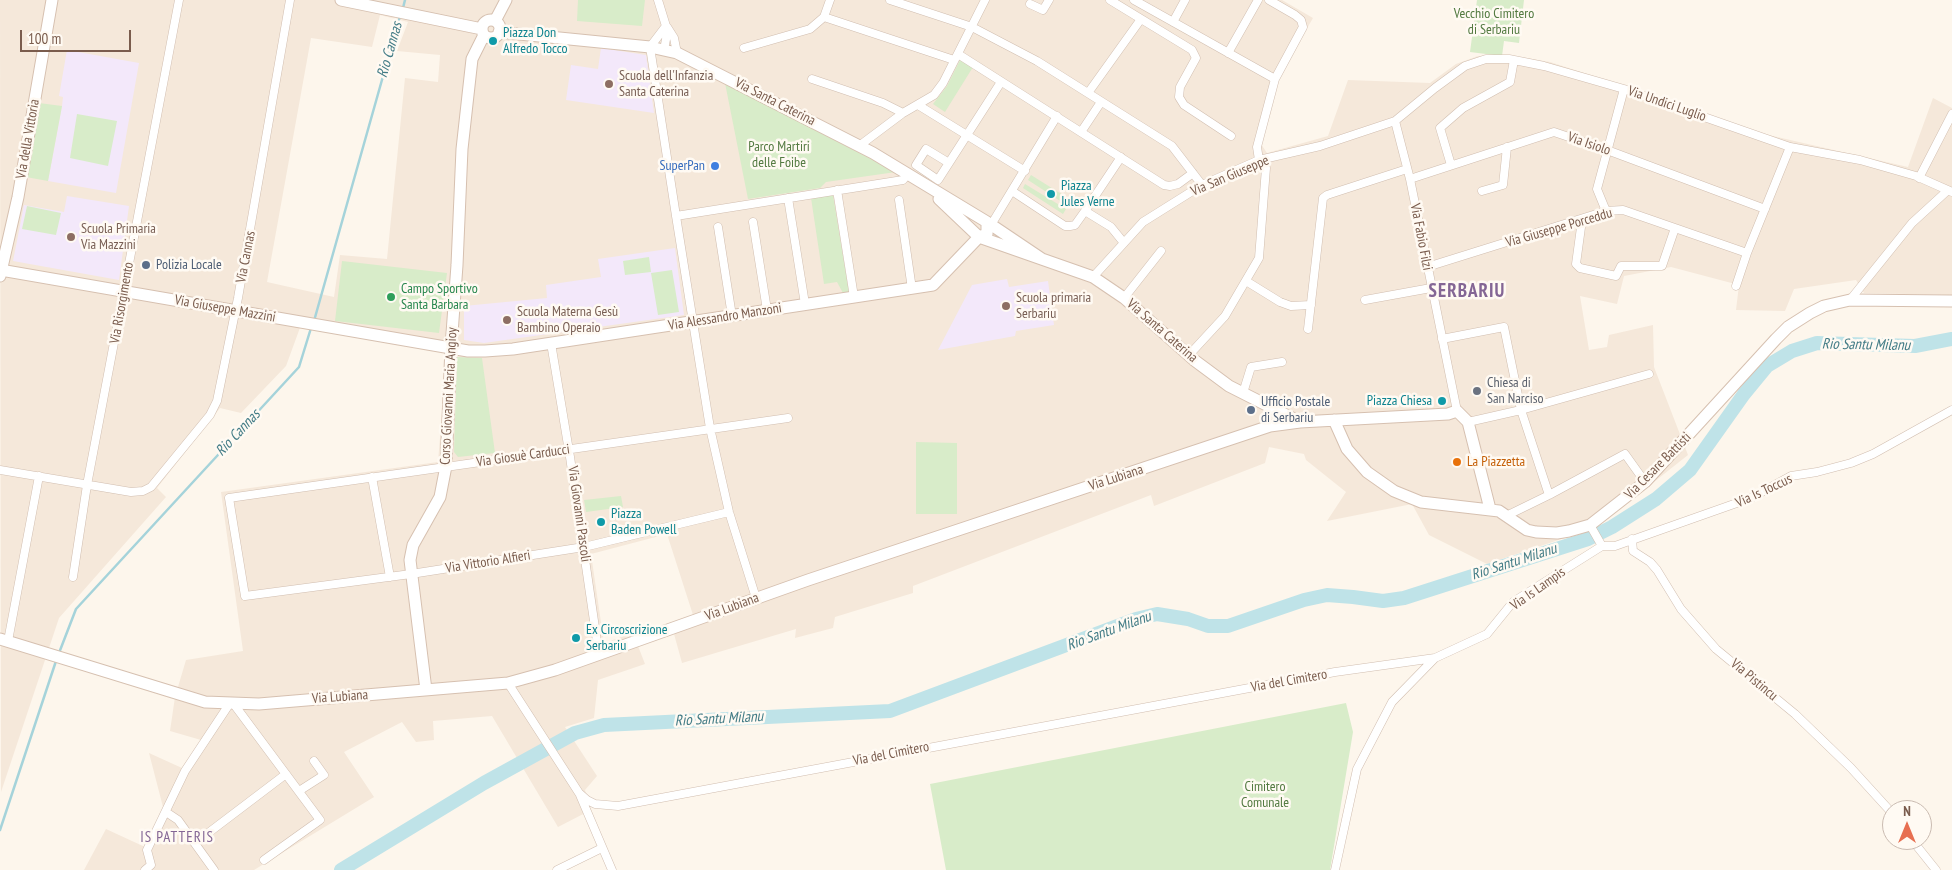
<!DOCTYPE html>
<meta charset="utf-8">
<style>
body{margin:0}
#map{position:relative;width:1952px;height:870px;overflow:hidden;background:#fdf6ec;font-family:"PT Sans Narrow",sans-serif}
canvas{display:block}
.north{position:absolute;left:1882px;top:800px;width:50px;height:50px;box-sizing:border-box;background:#fffaf3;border:1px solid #cabbb1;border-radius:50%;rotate:0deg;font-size:14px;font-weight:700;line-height:20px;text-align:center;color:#7a5c4d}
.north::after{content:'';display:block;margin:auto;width:18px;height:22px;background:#e76f51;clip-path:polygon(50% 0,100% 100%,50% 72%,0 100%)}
.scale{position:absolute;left:20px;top:30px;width:111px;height:22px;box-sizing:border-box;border:2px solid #7a5c4d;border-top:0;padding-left:6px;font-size:15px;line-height:18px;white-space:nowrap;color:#7a5c4d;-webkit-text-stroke:4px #fffaf3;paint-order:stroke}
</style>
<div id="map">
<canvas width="1952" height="870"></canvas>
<div class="north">N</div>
<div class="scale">100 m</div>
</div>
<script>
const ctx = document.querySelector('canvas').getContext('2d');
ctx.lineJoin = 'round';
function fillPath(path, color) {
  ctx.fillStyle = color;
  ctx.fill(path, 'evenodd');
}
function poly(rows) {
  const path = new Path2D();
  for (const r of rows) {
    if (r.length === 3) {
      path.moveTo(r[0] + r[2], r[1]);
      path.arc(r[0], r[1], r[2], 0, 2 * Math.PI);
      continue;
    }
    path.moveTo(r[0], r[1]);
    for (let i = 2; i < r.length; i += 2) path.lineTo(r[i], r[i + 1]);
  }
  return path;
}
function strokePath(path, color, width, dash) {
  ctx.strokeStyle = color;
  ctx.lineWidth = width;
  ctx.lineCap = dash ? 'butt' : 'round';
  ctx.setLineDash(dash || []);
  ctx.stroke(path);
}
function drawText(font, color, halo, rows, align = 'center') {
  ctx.font = font + ' "PT Sans Narrow",sans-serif';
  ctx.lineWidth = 5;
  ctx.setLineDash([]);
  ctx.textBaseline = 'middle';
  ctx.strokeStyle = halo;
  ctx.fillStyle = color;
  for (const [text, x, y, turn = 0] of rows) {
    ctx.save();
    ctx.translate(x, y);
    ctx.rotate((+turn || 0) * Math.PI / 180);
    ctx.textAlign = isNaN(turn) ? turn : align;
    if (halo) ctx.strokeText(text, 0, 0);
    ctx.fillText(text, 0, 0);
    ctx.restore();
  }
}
fillPath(poly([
 [0,0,1282,0,1313,18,1277,80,1261,144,1267,153,1328,136,1348,80,1430,83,1456,64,1478,56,1521,57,1550,62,1675,102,1751,131,1908,167,1933,98,1952,108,1952,295,1864,293,1856,280,1794,289,1785,311,1736,310,1739,285,1671,267,1624,276,1617,304,1580,296,1589,350,1607,347,1609,335,1653,325,1654,367,1688,455,1597,527,1487,564,1429,535,1412,504,1327,521,1346,492,1306,460,1304,454,1269,447,1265,463,1154,506,1151,495,913,586,913,593,835,617,833,628,795,638,796,629,682,663,671,623,693,615,667,534,591,554,604,643,633,633,645,664,598,680,594,718,565,727,597,776,585,790,591,810,558,827,492,716,433,721,434,740,416,742,402,722,344,752,374,797,254,870,84,870,106,829,145,847,163,807,149,753,182,768,201,740,170,731,175,697,186,660,243,651,221,492,438,462,447,352,301,325,286,366,241,413,220,408,157,488,166,497,59,618,1,792],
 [380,15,408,22,397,51,440,55,438,82,405,78,387,259,340,255,334,297,267,282,311,38,372,47]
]), '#f5e8da');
fillPath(poly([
 [601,48,646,55,654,113,566,100,571,65,598,69],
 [67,50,139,63,116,193,48,181,62,106,63,97,59,96],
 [67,196,129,206,119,280,13,261,24,205,64,212],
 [675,248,684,315,484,343,464,340,464,306,547,298,546,285,601,277,598,259],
 [1007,279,1009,287,1048,281,1054,325,1016,331,1015,336,938,350,972,285]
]), '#f3e8fa');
fillPath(poly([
 [578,0,645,0,642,26,577,21],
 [1477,0,1524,0,1519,43,1504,41,1502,56,1470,52],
 [961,58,973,67,945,112,933,104,947,86],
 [725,83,896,172,826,182,820,188,748,199],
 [39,103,62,106,48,181,26,177],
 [77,114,117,121,108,166,70,158],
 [1031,175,1071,200,1068,206,1028,180],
 [1025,184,1066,209,1063,214,1023,188],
 [833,195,849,292,843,293,837,282,824,284,811,198],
 [27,206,61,213,56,235,22,229],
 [649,257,651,272,625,275,623,261],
 [342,261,447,273,439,333,335,321],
 [672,270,679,312,658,315,651,273],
 [457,357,482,358,495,453,458,457,454,452],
 [916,442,957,443,957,514,916,514],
 [621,496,623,507,586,512,584,500],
 [1346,703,1353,732,1330,870,946,870,930,784]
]), '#d8ecc9');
strokePath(poly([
 [403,8,405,0],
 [314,321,400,16],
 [59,653,76,609,299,367,311,328],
 [0,830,56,661]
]), '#a5d3da', 2.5);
strokePath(poly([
 [341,870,484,783,575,733,604,725,890,711,1136,619,1157,614,1188,619,1208,626,1228,626,1304,600,1327,595,1353,597,1383,601,1404,598,1588,539,1612,527,1656,499,1690,470,1744,394,1767,366,1792,351,1817,343,1915,346,1952,339]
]), '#bfe3e8', 14);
const street = poly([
 [658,0,666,26,667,34,664,50],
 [890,0,972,27,1037,61,1172,146,1202,185],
 [1110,0,1192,50,1196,58,1180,87,1179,97,1184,105,1231,136],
 [1134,0,1275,79],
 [1030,4,1043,10,1049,0],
 [824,17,954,60],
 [1173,22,1185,0],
 [666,26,650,47,676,216,710,428,729,512,756,598],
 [667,27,674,38,677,53],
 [744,48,810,29,824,17,830,0],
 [1228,53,1258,0],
 [958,54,1164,185,1170,186,1178,184,1193,173],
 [812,79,883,103,903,113],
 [1088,93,1141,19],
 [918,105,1025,171],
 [1395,121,1410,179,1457,411],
 [1081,132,1101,102],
 [859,146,903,113,934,95,943,83,985,0],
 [949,163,926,149,916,165,938,180,1001,82],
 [1451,165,1440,128,1463,108,1510,82,1514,60],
 [1919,178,1952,114],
 [1410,179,1554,132,1607,150,1765,209],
 [837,190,854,297],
 [1012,191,1065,226,1070,226,1075,225,1085,211,1121,157],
 [1482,191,1503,185,1507,147],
 [788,198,805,304],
 [899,200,912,289],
 [1085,211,1111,227,1124,243],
 [1606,211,1597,189,1624,89],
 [676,216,903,180,907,175],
 [994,220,1057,116],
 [1582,220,1576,264,1580,268,1616,276,1621,266,1662,266,1675,228],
 [753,222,767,310],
 [718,227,732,316],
 [1427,267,1606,211,1623,210,1747,253],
 [1093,277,1143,222,1202,185,1259,160,1320,146,1395,121,1435,88,1465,66,1486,59,1509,59,1544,66,1624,89,1790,147,1860,160,1916,176,1952,192],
 [1246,281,1280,302,1291,306,1311,305],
 [1736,286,1747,253,1790,147],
 [1124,298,1161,251],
 [1365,300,1431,288],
 [1850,300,1912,223,1947,191],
 [1308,329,1323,198,1327,195,1407,169],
 [1442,339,1504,327,1521,410,1549,495],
 [551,343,570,457,599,655],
 [1189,355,1225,316,1259,258,1266,168,1259,160,1257,147,1275,79,1303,27,1301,20,1295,15,1269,0],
 [1243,393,1251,367,1282,362],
 [1468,422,1521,410,1649,374],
 [0,470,131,492,143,491,151,487,210,415,217,401,238,298,290,0],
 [372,477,390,577],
 [729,512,584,547,411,574,245,596,229,498,788,418],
 [1506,516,1549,495,1625,454,1645,482],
 [1590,525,1602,546,1615,546,1751,498,1791,476,1817,472,1851,463,1873,454,1952,410],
 [1632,539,1633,551,1650,562,1657,570,1681,609,1716,649,1795,714,1851,768,1892,813],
 [73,577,87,485,179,0],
 [8,641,39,476],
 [508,683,579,793,587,800,595,804,618,806,1335,672,1435,658,1487,634,1513,602,1602,546],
 [233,703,320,820,264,860],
 [299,791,324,775,314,761],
 [580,795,612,870],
 [166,812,178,820,214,870],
 [1912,840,1936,870],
 [195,843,286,774],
 [145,870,151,865,147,850,185,771,230,703],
 [557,870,602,848],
 [1335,870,1357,769,1392,702,1435,658]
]);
const secondary = poly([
 [341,0,482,29],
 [491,29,9],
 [495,21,506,0],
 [499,32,650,47,677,53,873,153,987,222,1042,259],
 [939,199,979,237,1093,277,1124,298,1194,360,1229,386,1300,422],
 [0,270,468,351,485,351,513,349,933,285,979,237,987,234,987,222],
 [0,276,18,197,52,0],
 [1334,420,1347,449,1367,472,1394,491,1421,502,1499,511,1527,530,1536,532,1557,533,1569,531,1590,525,1645,482,1776,339,1788,327,1810,313,1824,306,1850,300,1952,301],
 [0,639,205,702,259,704,508,683,555,670,808,580,1270,426,1300,422,1448,414,1457,411,1468,422,1490,509],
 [426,690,410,560,413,545,440,497,446,466,451,347,457,265,462,149,472,59,484,35]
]);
strokePath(street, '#d1beb0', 9);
strokePath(secondary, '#d6c0b0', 13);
strokePath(street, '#fff', 8);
strokePath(secondary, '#fff', 11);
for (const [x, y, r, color] of [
 [493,41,5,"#0f9aa8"],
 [609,84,5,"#8d6e63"],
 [715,166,5,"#3f7fe0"],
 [1051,194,5,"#0f9aa8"],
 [71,237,5,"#8d6e63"],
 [146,265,5,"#5c6f8a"],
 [391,297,5,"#2e9e5b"],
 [1006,306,5,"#8d6e63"],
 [507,320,5,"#8d6e63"],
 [1477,391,5,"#6b7280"],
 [1442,401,5,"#0f9aa8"],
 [1251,410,5,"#5c6f8a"],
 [1457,462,5,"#e8710a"],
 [601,522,5,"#0f9aa8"],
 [576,638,5,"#0f9aa8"]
]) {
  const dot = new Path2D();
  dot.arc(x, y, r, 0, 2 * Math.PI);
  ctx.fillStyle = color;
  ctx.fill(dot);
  strokePath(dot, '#fffaf3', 2);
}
drawText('14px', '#537a41', '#fffaf3', [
 ["Vecchio Cimitero",1494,14],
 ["di Serbariu",1494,30],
 ["Parco Martiri",779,147],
 ["delle Foibe",779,163],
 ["Cimitero",1265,787],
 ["Comunale",1265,803]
]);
drawText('14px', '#0d838f', '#fffaf3', [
 ["Piazza Don",503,33],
 ["Alfredo Tocco",503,49],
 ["Piazza",1061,186],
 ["Jules Verne",1061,202],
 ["Piazza Chiesa",1432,401,"right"],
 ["Piazza",611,514],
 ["Baden Powell",611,530],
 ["Ex Circoscrizione",586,630],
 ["Serbariu",586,646]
], 'left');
drawText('14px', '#785e54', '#fffaf3', [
 ["Scuola dell'Infanzia",619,76],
 ["Santa Caterina",619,92],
 ["Scuola Primaria",81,229],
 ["Via Mazzini",81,245],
 ["Scuola primaria",1016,298],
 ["Serbariu",1016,314],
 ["Scuola Materna Gesù",517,312],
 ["Bambino Operaio",517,328]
], 'left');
drawText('14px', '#7a5c4d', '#fffaf3', [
 ["Via Santa Caterina",775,102,27],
 ["Via Undici Luglio",1667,104,19],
 ["Via della Vittoria",28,139,-80],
 ["Via Isiolo",1589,144,19],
 ["Via San Giuseppe",1230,176,-23],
 ["Via Giuseppe Porceddu",1559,228,-16],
 ["Via Fabio Filzi",1421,237,79],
 ["Via Cannas",246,257,-79],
 ["Via Risorgimento",122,303,-80],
 ["Via Giuseppe Mazzini",225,309,10],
 ["Via Alessandro Manzoni",725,317,-9],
 ["Via Santa Caterina",1162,331,41],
 ["Corso Giovanni Maria Angioy",449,396,-87],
 ["Via Giosuè Carducci",523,456,-8],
 ["Via Cesare Battisti",1658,466,-45],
 ["Via Lubiana",1116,478,-18],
 ["Via Is Toccus",1764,491,-25],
 ["Via Giovanni Pascoli",579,514,82],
 ["Via Vittorio Alfieri",488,562,-9],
 ["Via Is Lampis",1538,589,-35],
 ["Via Lubiana",732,607,-20],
 ["Via Pistincu",1754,680,40],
 ["Via del Cimitero",1289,681,-10],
 ["Via Lubiana",340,697,-4],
 ["Via del Cimitero",891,754,-11]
]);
drawText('14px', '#366cbe', '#fffaf3', [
 ["SuperPan",705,166]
], 'right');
drawText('14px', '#4e5e75', '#fffaf3', [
 ["Polizia Locale",156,265],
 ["Ufficio Postale",1261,402],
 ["di Serbariu",1261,418]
], 'left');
drawText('14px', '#27864d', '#fffaf3', [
 ["Campo Sportivo",401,289],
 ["Santa Barbara",401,305]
], 'left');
drawText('14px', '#5b616d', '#fffaf3', [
 ["Chiesa di",1487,383],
 ["San Narciso",1487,399]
], 'left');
drawText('14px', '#c56008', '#fffaf3', [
 ["La Piazzetta",1467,462]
], 'left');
drawText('italic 15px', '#437c86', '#fffaf3', [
 ["Rio Cannas",390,50,-74],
 ["Rio Santu Milanu",1866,345,1],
 ["Rio Cannas",238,433,-47],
 ["Rio Santu Milanu",1514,562,-18],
 ["Rio Santu Milanu",1109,631,-20],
 ["Rio Santu Milanu",719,719,-3]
]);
ctx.letterSpacing = '1px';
drawText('15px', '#846695', '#fffaf3', [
 ["IS PATTERIS",177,838]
]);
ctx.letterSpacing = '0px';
ctx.letterSpacing = '1px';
drawText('bold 19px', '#846695', '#fffaf3', [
 ["SERBARIU",1467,292]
]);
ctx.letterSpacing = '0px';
</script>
